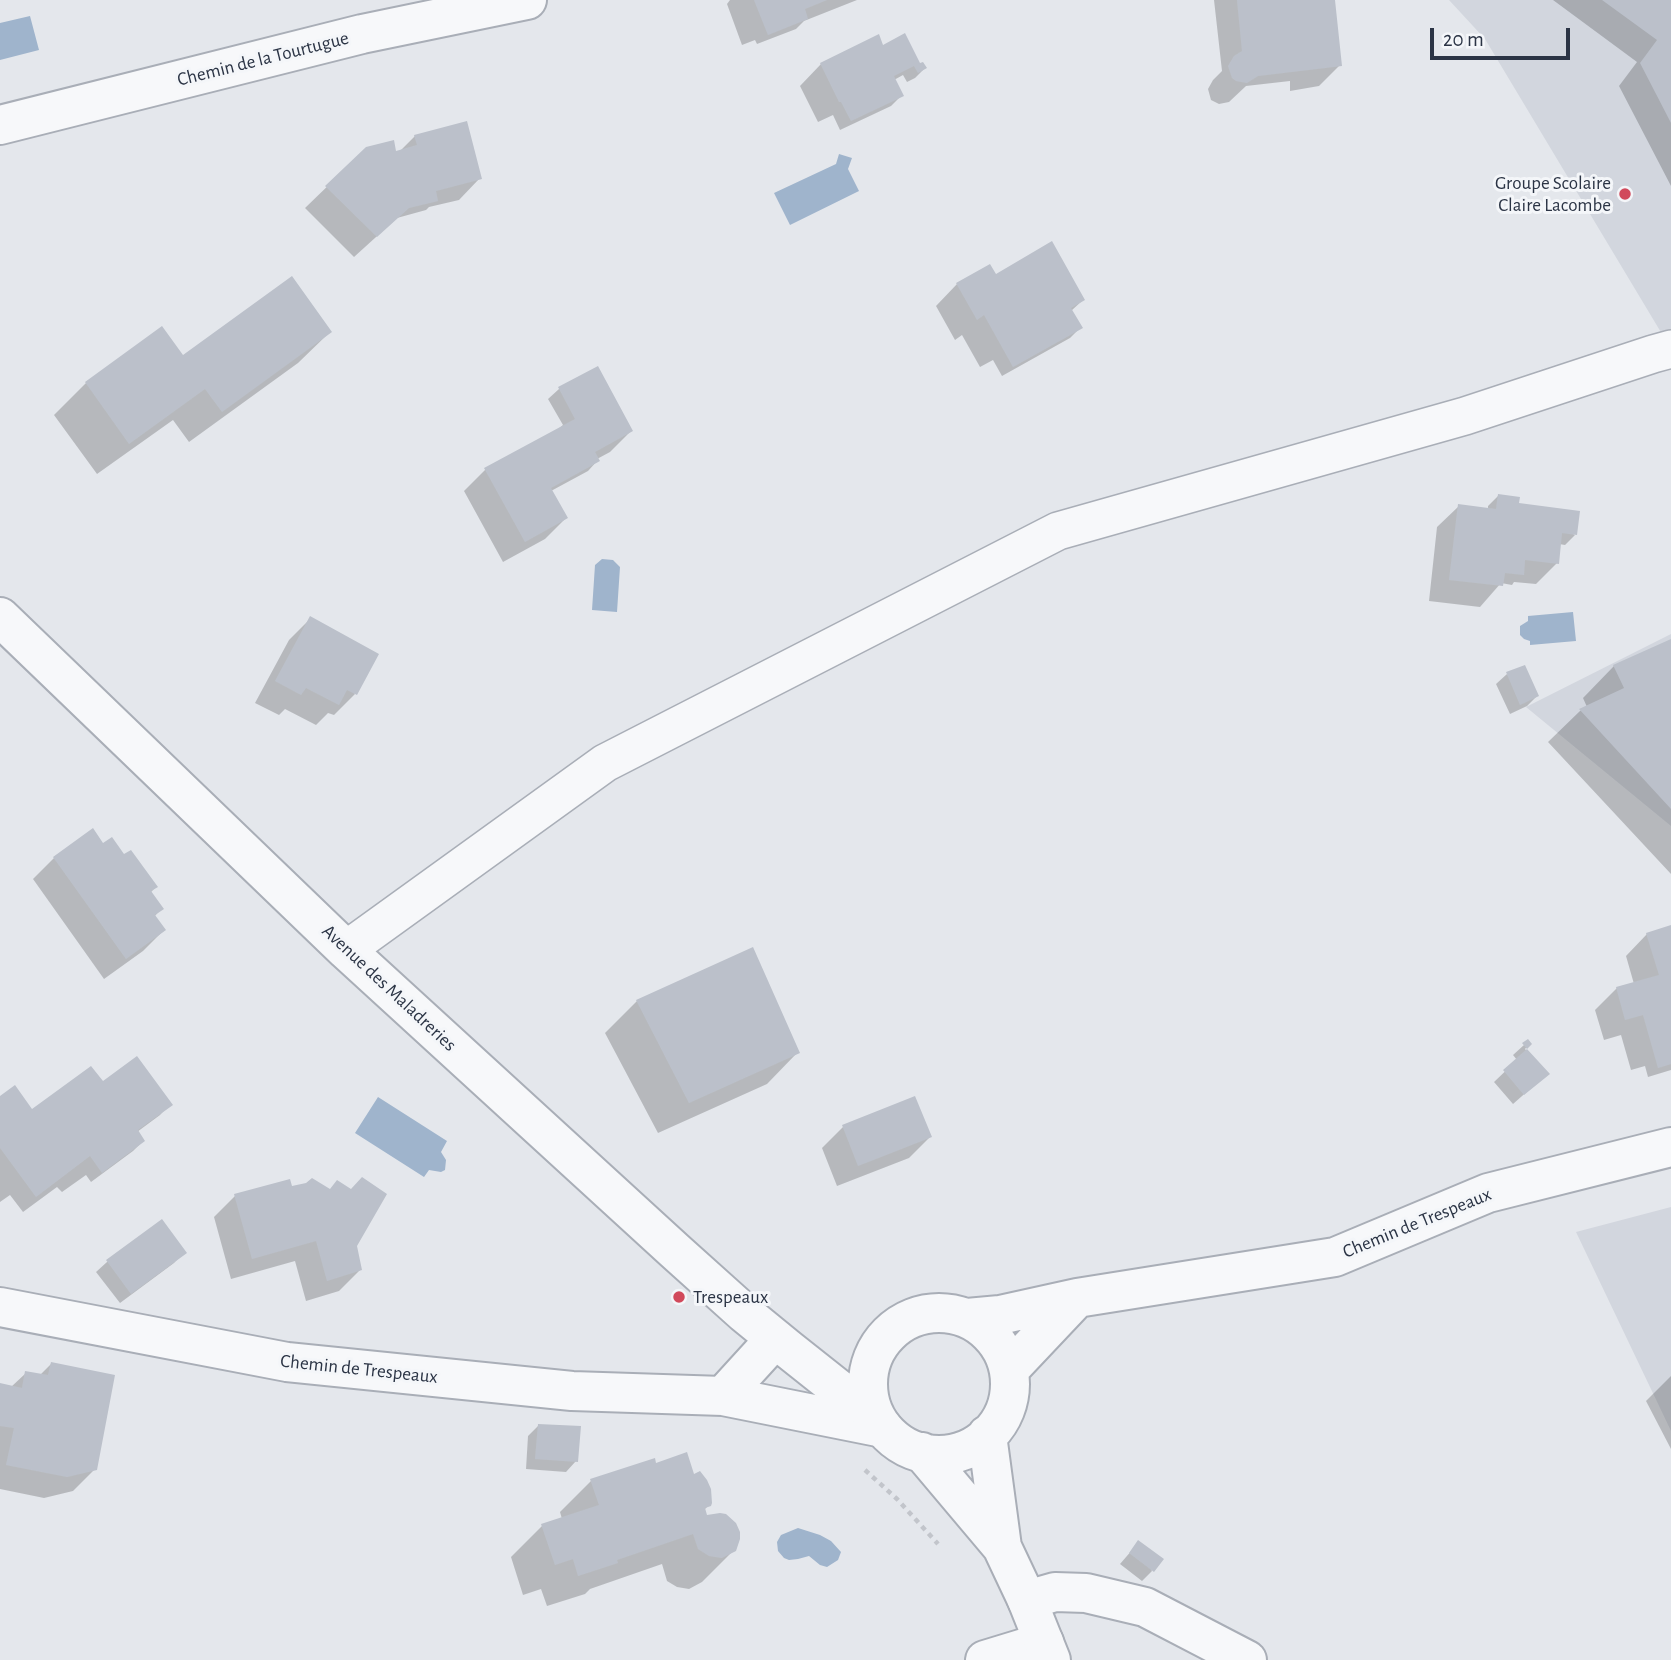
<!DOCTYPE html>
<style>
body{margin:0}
#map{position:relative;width:1671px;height:1660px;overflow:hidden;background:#e4e7ec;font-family:"Alegreya Sans",sans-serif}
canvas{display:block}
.scale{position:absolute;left:1430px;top:28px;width:140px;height:32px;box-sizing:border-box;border:4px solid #2b3445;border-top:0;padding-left:9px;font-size:21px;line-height:24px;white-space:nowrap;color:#2b3445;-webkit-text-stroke:5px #f4f6f9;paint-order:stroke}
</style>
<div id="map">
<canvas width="1671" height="1660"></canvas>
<div class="scale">20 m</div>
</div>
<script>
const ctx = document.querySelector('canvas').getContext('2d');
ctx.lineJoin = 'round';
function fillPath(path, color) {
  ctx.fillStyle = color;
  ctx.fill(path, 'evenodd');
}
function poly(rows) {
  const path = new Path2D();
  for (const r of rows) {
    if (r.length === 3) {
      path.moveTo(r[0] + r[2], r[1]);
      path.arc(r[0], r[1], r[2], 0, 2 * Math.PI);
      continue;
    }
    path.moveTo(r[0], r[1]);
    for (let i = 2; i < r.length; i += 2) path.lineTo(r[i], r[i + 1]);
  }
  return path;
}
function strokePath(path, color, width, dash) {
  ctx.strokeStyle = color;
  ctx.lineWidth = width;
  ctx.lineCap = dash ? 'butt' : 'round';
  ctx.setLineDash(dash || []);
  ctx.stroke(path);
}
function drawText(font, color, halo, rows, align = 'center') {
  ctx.font = font + ' "Alegreya Sans",sans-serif';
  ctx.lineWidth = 6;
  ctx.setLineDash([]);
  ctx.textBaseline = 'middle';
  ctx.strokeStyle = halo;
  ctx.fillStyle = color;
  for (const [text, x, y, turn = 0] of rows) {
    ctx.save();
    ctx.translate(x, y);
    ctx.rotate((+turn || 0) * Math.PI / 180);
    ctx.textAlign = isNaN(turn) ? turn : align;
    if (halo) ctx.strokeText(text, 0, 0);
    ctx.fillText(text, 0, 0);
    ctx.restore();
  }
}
fillPath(poly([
 [1449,0,1671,0,1671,349,1485,39],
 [1671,634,1671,826,1526,707],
 [1671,1207,1671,1431,1576,1232]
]), '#d2d6de');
fillPath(poly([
 [30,16,39,50,0,60,0,23],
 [839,154,852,158,848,169,859,191,790,225,774,193,836,164],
 [602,559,613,560,620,567,617,612,592,610,595,565],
 [1573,612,1576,641,1530,645,1530,641,1524,639,1520,635,1520,626,1528,621,1528,616],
 [378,1097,447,1141,441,1152,446,1160,445,1170,441,1172,429,1170,424,1177,355,1133],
 [798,1528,820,1535,831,1541,841,1552,838,1560,827,1567,820,1565,809,1556,798,1559,789,1560,784,1558,778,1551,777,1542,781,1535]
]), '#9fb4cc');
fillPath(poly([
 [730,0,857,0,804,21,796,29,757,44,755,40,742,45,727,4],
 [1214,0,1333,0,1340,65,1319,86,1290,91,1290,81,1246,86,1229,102,1219,104,1211,100,1208,89,1213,80,1222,71],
 [1553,0,1671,0,1671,186,1619,86,1637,62],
 [883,47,925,68,915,78,907,82,903,75,894,80,902,95,891,106,840,130,833,115,818,122,800,86,821,64],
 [415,136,480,178,459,200,429,207,426,210,397,218,354,257,305,208,367,148,390,154,400,151],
 [995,276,1083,300,1071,311,1080,328,1070,338,1002,376,993,360,980,367,962,335,955,340,936,306,957,284],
 [162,329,182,357,330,332,298,363,189,442,173,420,97,474,54,415,86,383],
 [597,368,631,431,610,452,597,459,598,460,588,471,551,491,566,518,545,539,503,562,464,491,485,470,557,430,563,425,548,399,559,389],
 [1498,496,1575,535,1565,545,1559,544,1557,563,1536,584,1514,582,1512,585,1501,583,1480,607,1429,601,1437,527,1459,506,1488,509,1488,506],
 [310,619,355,694,334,715,328,713,316,725,285,709,279,715,255,703,289,640],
 [1671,641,1671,874,1548,742,1580,711,1587,707,1583,698,1614,666],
 [1507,674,1537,696,1527,706,1510,714,1496,684],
 [122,854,156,887,150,893,161,909,154,917,164,930,143,951,104,979,33,879,54,858],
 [1671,927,1671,1070,1648,1077,1645,1066,1631,1070,1621,1035,1604,1040,1595,1010,1617,988,1634,984,1626,956,1647,934],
 [637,1001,798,1052,767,1084,658,1133,605,1033],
 [1530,1043,1525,1049,1547,1074,1513,1104,1494,1082,1517,1060,1513,1055,1524,1045],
 [102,1084,170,1104,160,1115,137,1132,143,1141,133,1151,91,1182,86,1175,62,1192,57,1187,23,1212,10,1195,0,1202,0,1098,32,1111],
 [843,1127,930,1137,909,1158,837,1186,822,1148],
 [307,1184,355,1246,360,1270,339,1291,306,1301,295,1261,231,1279,214,1217,235,1196],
 [161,1221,184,1252,174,1263,120,1303,96,1272,107,1262],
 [51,1364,95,1469,73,1491,44,1498,0,1489,0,1385,11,1387,26,1373,40,1375],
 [1671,1376,1671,1449,1646,1401],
 [538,1426,576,1461,566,1472,526,1469,528,1436],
 [655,1465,693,1476,709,1505,704,1510,706,1517,734,1550,702,1582,689,1589,677,1587,667,1581,662,1564,590,1589,585,1594,547,1606,541,1589,523,1595,511,1557,542,1526,562,1519,560,1512,591,1481],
 [1139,1542,1152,1571,1142,1581,1120,1564]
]), '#0003');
fillPath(poly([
 [754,0,827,0,805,9,808,19,768,35],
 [1237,0,1335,0,1342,66,1258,76,1247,83,1236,81,1232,78,1228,66,1234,56,1242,51],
 [1602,0,1671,0,1671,123,1640,63,1657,40],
 [905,33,920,63,923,62,927,68,918,73,914,66,894,76,904,96,851,121,841,102,839,102,820,63,879,34,883,45],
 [467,121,482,179,436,191,438,201,409,208,377,237,325,186,366,147,394,140,396,151,417,145,414,135],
 [1052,241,1085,300,1071,308,1083,328,1013,367,984,315,977,320,956,283,990,264,996,274],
 [292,276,332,332,222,412,205,389,129,444,85,382,162,326,183,355],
 [598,366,633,431,595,452,600,461,551,488,568,518,525,542,484,468,575,419,558,387],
 [1498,494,1520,497,1519,503,1580,511,1577,535,1562,533,1559,564,1525,560,1524,575,1505,573,1503,586,1449,580,1458,504,1496,509],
 [310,616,379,654,357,695,347,690,339,705,306,688,301,695,275,681],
 [1671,639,1671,809,1579,709,1624,688,1613,665],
 [1525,665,1539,696,1520,705,1506,672],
 [93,828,103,843,112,837,124,854,131,850,158,887,151,891,164,909,155,915,166,930,126,959,53,857],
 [1671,925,1671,1064,1658,1068,1643,1015,1625,1020,1616,987,1659,975,1646,933],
 [753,947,800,1053,689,1103,636,1000],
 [1528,1039,1532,1044,1527,1049,1522,1043],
 [1527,1049,1550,1074,1524,1095,1503,1070],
 [137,1056,173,1105,138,1130,145,1141,102,1173,90,1156,36,1197,0,1148,0,1096,15,1085,32,1109,91,1066,103,1081],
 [915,1096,932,1137,858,1166,842,1125],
 [362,1177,387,1194,357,1246,362,1270,327,1281,316,1241,252,1259,234,1194,290,1179,292,1186,306,1183,312,1178,330,1189,337,1180,351,1189],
 [162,1219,187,1253,131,1294,106,1260],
 [51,1362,115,1375,97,1470,67,1477,6,1465,14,1428,0,1426,0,1383,22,1388,25,1371,48,1375],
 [538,1424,581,1426,578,1462,535,1459],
 [687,1452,694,1474,700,1471,707,1480,711,1489,712,1503,711,1506,705,1508,707,1515,720,1513,726,1514,736,1523,740,1532,740,1539,736,1551,722,1558,709,1556,698,1549,693,1534,617,1560,618,1563,578,1576,573,1559,555,1565,541,1524,599,1505,590,1479,655,1458,656,1463],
 [1138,1540,1164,1559,1154,1572,1129,1553]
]), '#bbc0ca');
const pedestrian = poly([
 [346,950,605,763,1058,531,1465,416,1653,354,1671,349]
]);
const minor = poly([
 [0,125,362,34,527,0],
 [0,1307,287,1362,572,1391,723,1396,883,1428],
 [723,1396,775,1339],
 [1027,1600,1055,1592,1086,1593,1145,1607,1247,1660],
 [985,1660,1044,1642]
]);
const tertiary = poly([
 [0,617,346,950,675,1251,744,1313,788,1349,851,1399,872,1409],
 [939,1384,71],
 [967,1318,1000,1315,1077,1298,1335,1257,1488,1193,1671,1147],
 [1009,1370,1077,1298],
 [987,1435,1002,1547,1027,1600,1051,1660],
 [922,1452,1002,1547]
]);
strokePath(pedestrian, '#a9aeb7', 40);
strokePath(minor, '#a9aeb7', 42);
strokePath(tertiary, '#a9aeb7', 42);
strokePath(poly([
 [865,1470,897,1499,938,1544]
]), '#c2c5cb', 4.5, [5, 5]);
strokePath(pedestrian, '#f7f8fa', 37);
strokePath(minor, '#f7f8fa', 38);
strokePath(tertiary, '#f7f8fa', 38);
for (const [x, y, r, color] of [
 [1625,194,7,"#d1495b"],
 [679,1297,7,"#d1495b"]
]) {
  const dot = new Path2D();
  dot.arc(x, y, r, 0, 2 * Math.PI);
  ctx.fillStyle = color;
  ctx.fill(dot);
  strokePath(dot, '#f4f6f9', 2.5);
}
drawText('19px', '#2b3445', '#f4f6f9', [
 ["Chemin de la Tourtugue",263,59,-14],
 ["Avenue des Maladreries",389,988,43],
 ["Chemin de Trespeaux",1417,1223,-22],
 ["Chemin de Trespeaux",359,1369,6]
]);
drawText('19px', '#2b3445', '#f4f6f9', [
 ["Groupe Scolaire",1611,183],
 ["Claire Lacombe",1611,205],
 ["Trespeaux",693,1297,"left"]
], 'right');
</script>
